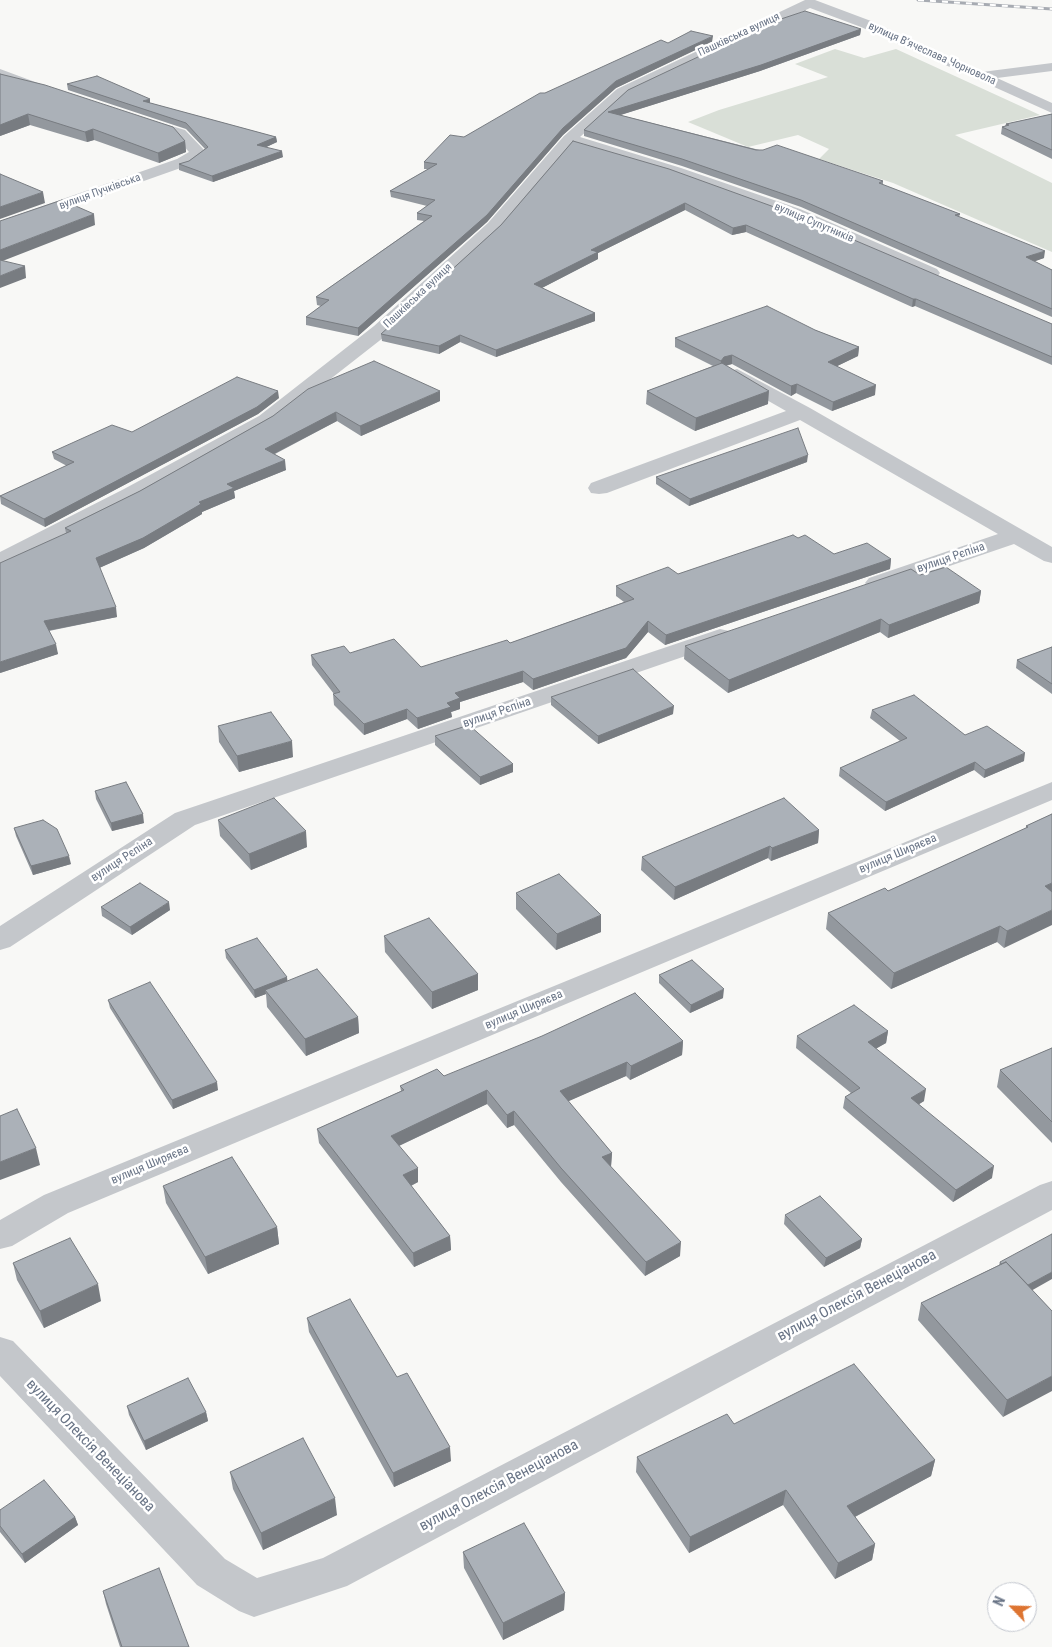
<!DOCTYPE html>
<meta charset="utf-8">
<style>
body{margin:0}
#map{position:relative;width:1052px;height:1647px;overflow:hidden;background:#f8f8f6;font-family:"Roboto Condensed",sans-serif}
canvas{display:block}
.north{position:absolute;left:987px;top:1582px;width:50px;height:50px;box-sizing:border-box;background:#fff;border:1px solid #c3c7cf;border-radius:50%;rotate:294deg;font-size:14px;font-weight:700;line-height:20px;text-align:center;color:#697486}
.north::after{content:'';display:block;margin:auto;width:18px;height:22px;background:#dd7431;clip-path:polygon(50% 0,100% 100%,50% 72%,0 100%)}
</style>
<div id="map">
<canvas width="1052" height="1647"></canvas>
<div class="north">N</div>
</div>
<script>
const ctx = document.querySelector('canvas').getContext('2d');
ctx.lineJoin = 'round';
function fillPath(path, color) {
  ctx.fillStyle = color;
  ctx.fill(path, 'evenodd');
}
function poly(rows) {
  const path = new Path2D();
  for (const r of rows) {
    path.moveTo(r[0], r[1]);
    for (let i = 2; i < r.length; i += 2) path.lineTo(r[i], r[i + 1]);
  }
  return path;
}
function strokePath(path, color, width, dash) {
  ctx.strokeStyle = color;
  ctx.lineWidth = width;
  ctx.lineCap = dash ? 'butt' : 'round';
  ctx.setLineDash(dash || []);
  ctx.stroke(path);
}
function drawText(font, color, halo, rows, align = 'center') {
  ctx.font = font + ' "Roboto Condensed",sans-serif';
  ctx.lineWidth = 5;
  ctx.setLineDash([]);
  ctx.textBaseline = 'middle';
  ctx.strokeStyle = halo;
  ctx.fillStyle = color;
  for (const [text, x, y, turn = 0] of rows) {
    ctx.save();
    ctx.translate(x, y);
    ctx.rotate((+turn || 0) * Math.PI / 180);
    ctx.textAlign = isNaN(turn) ? turn : align;
    if (halo) ctx.strokeText(text, 0, 0);
    ctx.fillText(text, 0, 0);
    ctx.restore();
  }
}
fillPath(poly([
 [835,49,864,58,896,49,1040,115,955,135,1052,183,1052,252,893,183,819,159,829,149,798,135,748,147,688,122,719,110,828,77,795,64]
]), '#d9dfd7');
fillPath(poly([
 [805,0,815,0,871,21,982,72,1052,63,1052,71,997,78,1052,103,1052,113,861,27,810,8,627,95,580,137,681,168,800,209,937,269,940,273,937,277,925,277,788,217,669,174,572,145,500,231,388,334,273,424,140,499,8,566,0,568,0,552,124,489,259,416,374,326,488,223,564,136,617,89,805,0],
 [0,69,46,86,48,89,41,93,0,78,0,69],
 [141,117,185,130,207,153,189,165,0,232,0,221,177,159,189,152,175,136,136,125,133,122,136,119,141,117],
 [737,369,810,408,1052,547,1052,563,1044,561,1014,544,885,588,877,590,869,588,865,583,869,578,998,534,800,420,607,493,599,494,591,493,588,488,591,483,786,411,730,379,727,375,730,371,737,369],
 [720,629,729,631,732,636,729,641,195,825,10,947,0,950,0,926,175,813,720,629],
 [1052,782,1052,800,68,1213,12,1246,0,1249,0,1220,44,1195,1052,782],
 [1052,1181,1052,1210,347,1586,254,1617,239,1611,197,1585,0,1376,0,1337,13,1341,225,1559,257,1578,323,1558,1040,1185,1052,1181]
]), '#c4c7cb');
const rail = poly([
 [918,0,1052,9]
]);
strokePath(rail, '#a7abb2', 3);
strokePath(rail, '#fff', 2, [6]);
fillPath(poly([
 [861,29,860,35,760,71,620,115,883,181,883,185,960,214,959,217,1044,258,1034,261,1052,270,1052,317,801,207,682,166,584,136,584,130,628,90],
 [712,42,616,88,563,135,487,222,358,336,306,325,306,317,321,306,317,305,316,297,424,221,417,220,417,213,427,206,391,197,390,191,428,169,424,169,424,162,464,137,545,93,668,43],
 [0,74,185,141,186,152,159,163,94,140,87,142,30,125,0,136],
 [67,84,150,103,276,137,277,142,266,147,283,157,213,182,179,170,179,164,189,161,205,149,186,129,68,90],
 [1052,114,1052,159,1001,134,1002,127,1005,126,1006,124],
 [573,141,1052,324,1052,365,915,306,912,307,746,232,732,235,685,210,598,253,598,259,542,288,595,313,595,321,496,357,460,342,439,354,382,341,381,334,501,225],
 [815,330,859,347,858,356,837,366,875,395,832,411,796,393,791,396,732,364,726,366,768,404,695,431,646,404,647,391,713,366,675,347,675,338],
 [279,398,258,414,45,527,1,504,0,496,67,466,54,459,52,452,132,432],
 [440,401,361,436,337,421,275,454,286,470,234,491,235,498,202,512,202,514,144,548,99,568,117,617,49,631,58,654,0,673,66,533,65,528,140,491,273,416],
 [807,462,689,506,656,484,656,477],
 [798,538,834,554,891,559,890,569,665,645,648,632,626,658,533,690,523,682,460,702,460,709,451,712,452,717,418,729,407,719,364,735,334,705,333,694,334,694,312,665,311,655,350,653,421,667,510,643,624,602,616,596,616,586,678,574],
 [920,575,981,591,979,603,888,638,880,632,728,693,684,659,685,646],
 [1052,647,1052,694,1016,668,1017,660],
 [551,697,673,714,598,744,551,705],
 [872,710,965,735,1024,761,984,778,974,770,885,811,839,776,840,768,900,741,870,718],
 [218,726,293,757,239,772,219,742],
 [435,736,513,764,513,772,480,785,435,745],
 [95,791,144,823,112,831,96,799],
 [1052,814,1004,948,997,942,891,989,826,929,828,913,888,891,1026,828,1026,826],
 [218,820,307,847,251,870,220,836],
 [14,828,71,864,33,875,16,836],
 [819,830,818,843,771,861,768,858,674,900,641,870,642,857],
 [516,893,601,932,556,950,516,909],
 [101,907,170,910,132,935,102,916],
 [384,936,478,974,478,990,432,1009,385,952],
 [225,950,287,977,287,981,358,1017,359,1033,306,1056,267,1007,266,994,255,998,226,958],
 [659,975,723,998,690,1013,659,983],
 [108,1000,218,1090,173,1109,110,1008],
 [888,1031,886,1043,876,1048,924,1101,919,1104,992,1178,953,1202,843,1108,845,1097,851,1093,796,1048,797,1036],
 [683,1041,682,1055,630,1080,626,1076,568,1101,612,1153,611,1167,680,1256,645,1276,561,1182,514,1125,507,1128,487,1104,399,1146,418,1182,411,1186,450,1236,451,1250,414,1267,319,1143,317,1129,401,1091,400,1086,444,1076],
 [1052,1048,1052,1143,997,1087,1000,1070],
 [163,1186,277,1227,279,1244,208,1274,166,1203],
 [785,1215,862,1239,860,1248,824,1267,784,1224],
 [1000,1262,1032,1290,1052,1311,1003,1417,918,1320,921,1303,999,1265],
 [13,1263,101,1301,44,1328,17,1280],
 [307,1318,397,1377,451,1461,394,1487,309,1332],
 [127,1406,206,1412,208,1421,146,1450,129,1415],
 [734,1424,935,1460,931,1476,855,1517,875,1544,872,1560,835,1579,783,1505,689,1553,636,1472,637,1457],
 [230,1472,337,1515,263,1550,233,1489],
 [0,1510,75,1517,78,1525,25,1563,0,1532],
 [463,1552,565,1593,564,1610,503,1640,464,1568],
 [103,1591,189,1647,120,1647,106,1604]
]), '#93989e');
fillPath(poly([
 [861,29,860,35,760,71,608,119,608,112],
 [713,36,712,42,616,88,563,135,487,222,358,336,358,328,563,128,616,81],
 [150,99,150,105,143,101],
 [28,114,30,125,0,136,0,125],
 [93,129,94,140,87,142,85,132],
 [276,137,277,142,258,151,257,145],
 [185,141,186,152,159,163,158,153],
 [282,151,283,157,213,182,212,176],
 [43,192,45,203,0,219,0,207],
 [685,203,685,210,598,253,598,259,534,292,534,284,591,250],
 [94,214,95,225,0,262,0,250],
 [746,225,746,232,732,235,733,228],
 [1045,251,1044,258,1025,265,1026,257],
 [25,266,26,278,0,288,0,276],
 [913,299,916,299,915,306,912,307],
 [595,313,595,321,496,357,496,350],
 [460,335,460,342,439,354,439,346],
 [859,347,858,356,827,371,828,362],
 [732,355,732,364,723,366,720,370,721,361,724,357],
 [797,384,796,393,791,396,791,386],
 [876,385,875,395,832,411,833,402],
 [278,391,279,398,258,414,45,527,44,519],
 [440,391,440,401,361,436,360,426],
 [769,391,768,404,695,431,696,418],
 [336,412,337,421,266,458,265,449],
 [808,455,807,462,689,506,690,499],
 [285,460,286,470,234,491,235,498,202,512,202,514,144,548,97,569,96,558,199,502,227,484],
 [891,559,890,569,665,645,666,635],
 [981,591,979,603,888,638,889,625],
 [116,607,117,617,46,631,44,621],
 [881,619,880,632,728,693,729,680],
 [648,621,648,632,626,658,533,690,533,679],
 [56,644,58,654,0,673,0,662],
 [523,671,523,682,460,702,460,709,451,712,452,717,418,729,417,718,447,703,455,693],
 [674,706,673,714,598,744,598,736],
 [407,709,407,719,364,735,364,724],
 [292,741,293,757,239,772,237,756],
 [1025,753,1024,761,984,778,985,770],
 [975,762,974,770,885,811,886,802],
 [513,764,513,772,480,785,480,777],
 [143,814,144,823,112,831,111,823],
 [819,830,818,843,771,861,772,848],
 [306,831,307,847,251,870,249,854],
 [770,846,768,858,674,900,675,887],
 [69,856,71,864,33,875,31,866],
 [1052,883,1052,898,1045,886],
 [169,902,170,910,132,935,130,927],
 [1052,910,1052,925,1004,948,1007,931],
 [601,915,601,932,556,950,557,934],
 [1000,926,997,942,891,989,894,973],
 [478,974,478,990,432,1009,432,992],
 [287,977,288,986,265,990,266,994,255,998,254,990],
 [724,989,723,998,690,1013,691,1005],
 [358,1017,359,1033,306,1056,305,1039],
 [888,1031,886,1043,867,1054,868,1042],
 [683,1041,682,1055,630,1080,631,1066],
 [627,1062,626,1076,560,1105,560,1091],
 [217,1082,218,1090,173,1109,172,1100],
 [926,1089,924,1101,910,1110,911,1098],
 [487,1090,487,1104,392,1149,391,1136],
 [514,1111,514,1125,507,1128,507,1115],
 [36,1148,40,1165,0,1180,0,1162],
 [612,1153,611,1166,601,1171,602,1157],
 [994,1166,992,1178,953,1202,956,1190],
 [418,1168,418,1182,404,1189,403,1175],
 [277,1227,279,1244,208,1274,205,1257],
 [450,1236,451,1250,414,1267,413,1253],
 [862,1239,860,1248,824,1267,826,1258],
 [681,1242,680,1256,645,1276,646,1262],
 [1052,1272,1052,1279,1022,1296,1024,1287],
 [98,1284,101,1301,44,1328,40,1311],
 [1052,1376,1052,1391,1003,1417,1007,1400],
 [206,1412,208,1421,146,1450,144,1441],
 [450,1447,451,1461,394,1487,393,1473],
 [935,1460,931,1476,845,1522,847,1506],
 [786,1490,783,1505,689,1553,690,1537],
 [335,1498,337,1515,263,1550,261,1533],
 [75,1517,78,1525,25,1563,22,1554],
 [875,1544,872,1560,835,1579,838,1563],
 [565,1593,564,1610,503,1640,503,1623]
]), '#787c81');
const building = poly([
 [805,11,861,29,761,65,608,112,756,150,763,150,777,145,883,181,879,183,960,214,955,215,1045,251,1026,257,1052,270,1052,309,801,200,682,159,584,130,628,90,772,22,805,11],
 [691,31,713,36,616,81,563,128,487,215,358,328,306,317,329,300,316,297,432,216,417,213,435,200,390,191,437,164,424,162,450,135,464,137,540,93,545,93,661,40,668,43,691,31],
 [0,74,45,85,173,127,185,141,158,153,93,129,85,132,28,114,0,125,0,74],
 [97,76,150,99,143,101,276,137,257,145,282,151,212,176,179,164,189,161,208,147,186,123,67,84,97,76],
 [1052,114,1052,150,1002,127,1009,125,1006,124,1052,114],
 [573,141,669,169,788,212,1052,324,1052,357,916,299,913,299,746,225,733,228,685,203,591,250,598,252,534,284,595,313,496,350,460,335,439,346,381,334,501,225,573,141],
 [0,174,43,192,0,207,0,174],
 [62,200,94,214,0,250,0,221,62,200],
 [0,260,25,266,0,276,0,260],
 [767,306,815,330,859,347,828,362,876,385,833,402,797,384,791,386,732,355,724,357,721,361,675,338,767,306],
 [374,361,440,391,360,426,336,412,265,449,285,460,227,484,234,488,199,502,201,504,143,538,96,558,116,607,44,621,56,644,0,662,0,563,71,531,65,528,140,491,273,416,308,389,374,361],
 [722,363,769,391,696,418,647,391,722,363],
 [237,377,278,391,257,407,44,519,0,496,74,462,52,452,112,425,132,432,237,377],
 [798,428,808,455,690,499,656,477,798,428],
 [793,535,798,538,805,535,834,554,867,543,891,559,666,635,648,621,626,648,533,679,523,671,455,693,460,698,447,703,451,707,417,718,407,709,364,724,333,694,340,692,311,655,344,646,350,653,394,639,421,667,507,640,510,643,634,599,616,586,668,567,678,574,793,535],
 [946,567,981,591,889,625,881,619,729,680,685,646,911,569,920,575,946,567],
 [1052,647,1052,684,1017,660,1052,647],
 [633,669,674,706,598,736,551,697,633,669],
 [914,695,965,735,987,726,1025,753,985,770,975,762,886,802,840,768,907,738,872,710,914,695],
 [271,712,292,741,237,756,218,726,271,712],
 [469,725,513,764,480,777,435,736,469,725],
 [126,782,143,814,111,823,95,791,126,782],
 [274,798,306,831,249,854,218,820,274,798],
 [784,798,819,830,772,848,770,846,675,887,642,857,784,798],
 [1052,814,1052,883,1045,886,1052,892,1052,910,1007,931,1000,926,894,973,828,913,885,888,888,891,1028,827,1026,826,1052,814],
 [43,820,57,829,69,856,31,866,14,828,43,820],
 [559,874,601,915,557,934,516,893,559,874],
 [140,883,169,902,130,927,101,907,140,883],
 [429,918,478,974,432,992,384,936,429,918],
 [257,938,287,977,254,990,225,950,257,938],
 [692,960,724,989,691,1005,659,975,692,960],
 [317,969,358,1017,305,1039,265,990,317,969],
 [150,982,217,1082,172,1100,108,1000,150,982],
 [635,993,683,1041,631,1066,627,1062,560,1091,612,1153,602,1157,681,1242,646,1262,561,1168,514,1111,507,1115,487,1090,391,1136,418,1168,403,1175,450,1236,413,1253,317,1129,404,1090,400,1086,437,1069,444,1076,542,1036,635,993],
 [854,1005,888,1031,868,1042,926,1089,911,1098,994,1166,956,1190,845,1097,860,1088,797,1036,854,1005],
 [1052,1048,1052,1122,1000,1070,1052,1048],
 [17,1109,36,1148,0,1162,0,1116,17,1109],
 [232,1157,277,1227,205,1257,163,1186,232,1157],
 [820,1196,862,1239,826,1258,785,1215,820,1196],
 [1052,1234,1052,1272,1028,1285,1006,1262,1001,1264,1000,1262,1052,1234],
 [70,1238,98,1284,40,1311,13,1263,70,1238],
 [1006,1262,1052,1311,1052,1376,1007,1400,921,1303,1006,1262],
 [350,1299,397,1377,407,1373,450,1447,393,1473,307,1318,350,1299],
 [854,1364,935,1460,847,1506,875,1544,838,1563,786,1490,690,1537,637,1457,727,1414,734,1424,854,1364],
 [188,1378,206,1412,144,1441,127,1406,188,1378],
 [303,1438,335,1498,261,1533,230,1472,303,1438],
 [44,1480,75,1517,22,1554,0,1526,0,1510,44,1480],
 [524,1523,565,1593,503,1623,463,1552,524,1523],
 [159,1568,189,1647,122,1647,103,1591,159,1568]
]);
fillPath(building, '#abb1b8');
strokePath(building, '#787c81', 1);
drawText('11px', '#697486', '#fff', [
 ["Пашківська вулиця",739,35,-25],
 ["вулиця Вʼячеслава Чорновола",932,54,24],
 ["вулиця Пучківська",100,192,-20],
 ["вулиця Супутників",814,223,23],
 ["Пашківська вулиця",418,296,-43]
]);
drawText('12px', '#697486', '#fff', [
 ["вулиця Рєпіна",951,558,-19],
 ["вулиця Рєпіна",497,713,-19],
 ["вулиця Ширяєва",898,854,-23],
 ["вулиця Рєпіна",122,860,-33],
 ["вулиця Ширяєва",524,1010,-23],
 ["вулиця Ширяєва",150,1165,-23]
]);
drawText('15px', '#697486', '#fff', [
 ["вулиця Олексія Венеціанова",857,1296,-28],
 ["вулиця Олексія Венеціанова",90,1446,46],
 ["вулиця Олексія Венеціанова",499,1486,-28]
]);
</script>
